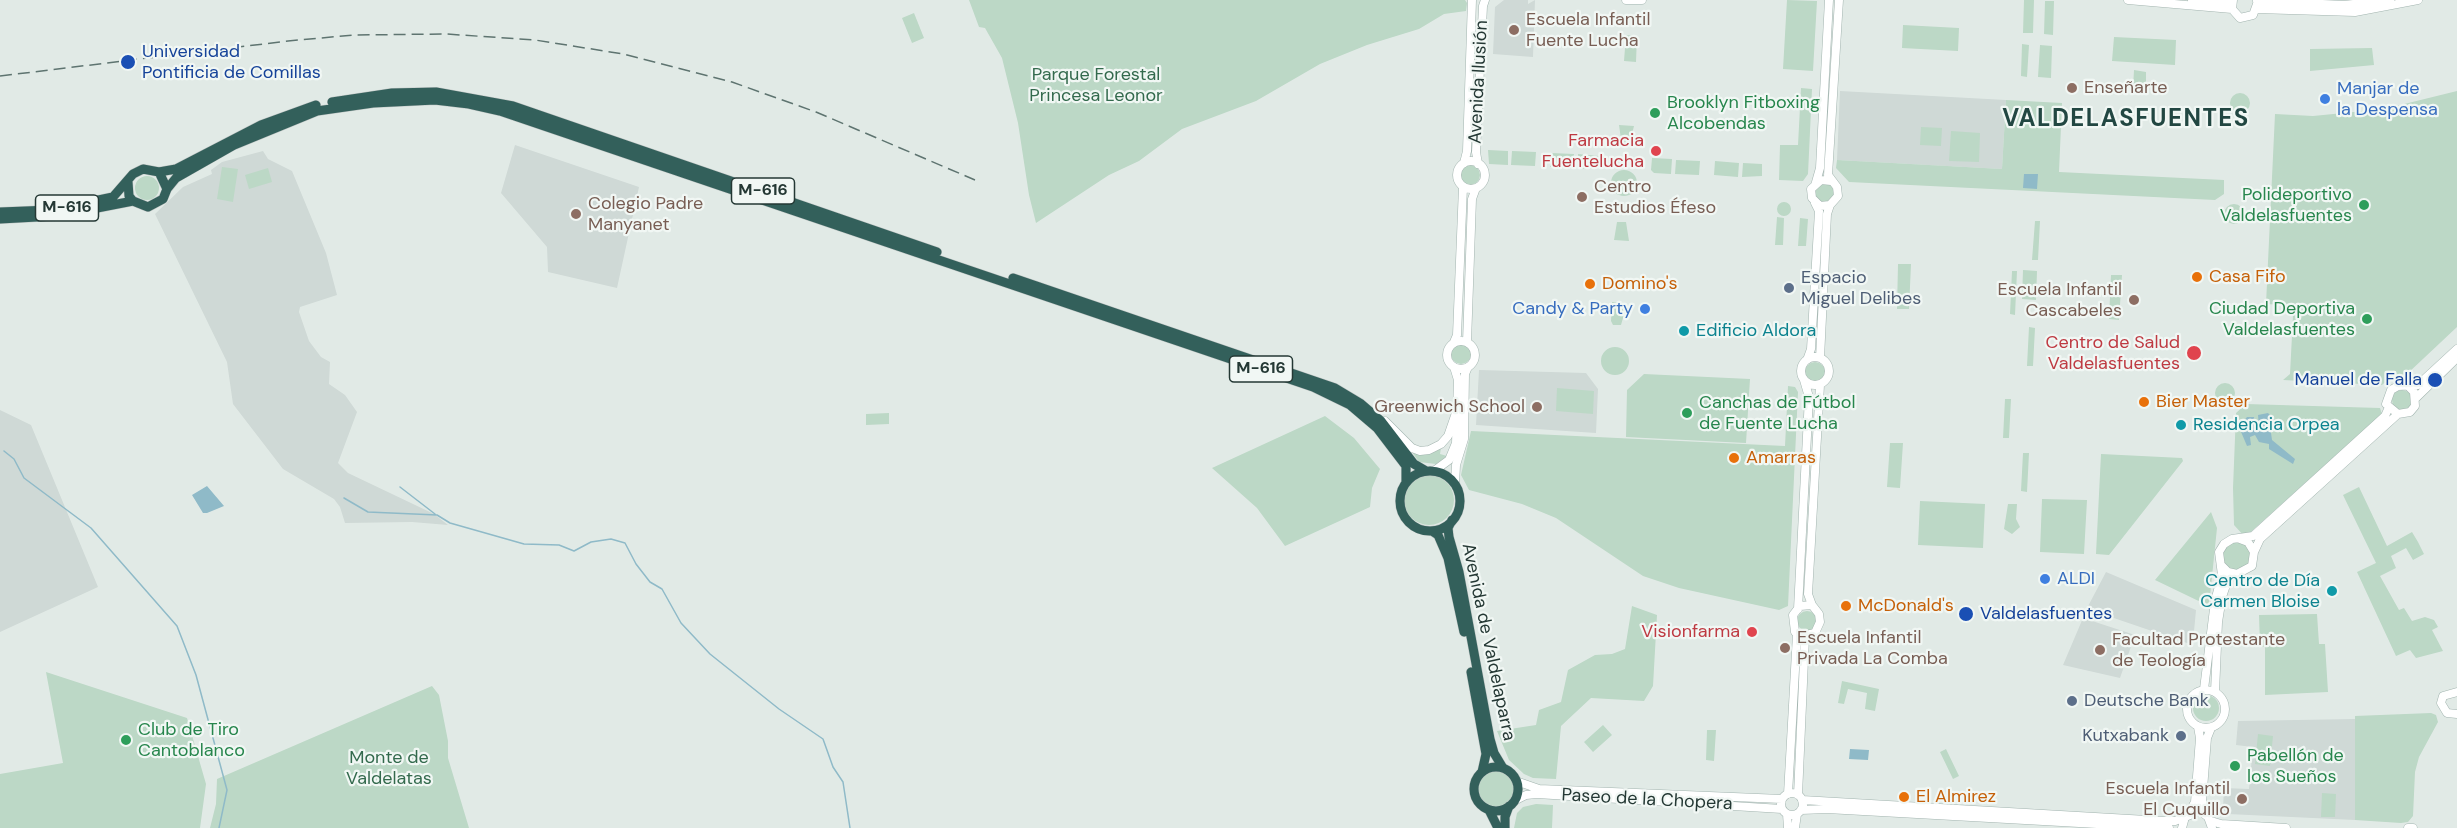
<!DOCTYPE html>
<meta charset="utf-8">
<style>
body{margin:0}
canvas{display:block;background:#e1eae6}
</style>
<canvas width="2457" height="828"></canvas>
<script>
const ctx = document.querySelector('canvas').getContext('2d');
ctx.lineJoin = 'round';
function fillPath(path, color) {
  ctx.fillStyle = color;
  ctx.fill(path, 'evenodd');
}
function poly(rows) {
  const path = new Path2D();
  for (const r of rows) {
    if (r.length === 3) {
      path.moveTo(r[0] + r[2], r[1]);
      path.arc(r[0], r[1], r[2], 0, 2 * Math.PI);
      continue;
    }
    path.moveTo(r[0], r[1]);
    for (let i = 2; i < r.length; i += 2) path.lineTo(r[i], r[i + 1]);
  }
  return path;
}
function strokePath(path, color, width, dash) {
  ctx.strokeStyle = color;
  ctx.lineWidth = width;
  ctx.lineCap = dash ? 'butt' : 'round';
  ctx.setLineDash(dash || []);
  ctx.stroke(path);
}
function drawText(font, color, halo, rows, align = 'center') {
  ctx.font = font + ' "DM Sans",sans-serif';
  ctx.lineWidth = 4.5;
  ctx.setLineDash([]);
  ctx.textBaseline = 'middle';
  ctx.strokeStyle = halo;
  ctx.fillStyle = color;
  for (const [text, x, y, turn = 0] of rows) {
    ctx.save();
    ctx.translate(x, y);
    ctx.rotate((+turn || 0) * Math.PI / 180);
    ctx.textAlign = isNaN(turn) ? turn : align;
    if (halo) ctx.strokeText(text, 0, 0);
    ctx.fillText(text, 0, 0);
    ctx.restore();
  }
}
fillPath(poly([
 [1504,0,1528,0,1528,4,1535,0,1533,57,1493,54,1495,7],
 [1840,91,2006,100,2002,169,1837,160],
 [515,145,639,187,617,288,548,272,547,247,501,193],
 [263,151,268,159,292,171,326,253,337,295,300,307,299,312,309,341,321,357,330,362,329,384,345,395,357,412,338,463,348,473,434,514,448,525,412,522,345,523,340,507,334,499,283,469,233,404,227,362,155,214,183,187,212,174,211,170,222,162],
 [1479,370,1586,373,1598,389,1596,433,1476,425],
 [0,410,31,425,98,587,0,632],
 [2106,572,2196,610,2193,642,2190,644,2105,615,2085,612],
 [2083,618,2135,635,2120,678,2063,665],
 [2355,719,2355,820,2228,814,2223,809,2224,788,2249,789,2253,747,2236,745,2238,721]
]), '#cfd9d6');
fillPath(poly([
 [969,0,1465,0,1467,3,1466,11,1444,14,1419,29,1367,45,1320,64,1256,101,1182,129,1139,161,1109,175,1036,223,1029,195,1018,123,1002,58,985,28,979,27],
 [1787,0,1817,1,1813,71,1783,69],
 [2024,0,2034,0,2033,33,2023,33],
 [2045,1,2054,1,2053,35,2044,34],
 [914,13,924,38,912,43,902,18],
 [1903,25,1959,28,1958,51,1902,48],
 [1626,35,1637,36,1636,62,1624,61],
 [2114,37,2176,40,2175,65,2112,61],
 [2022,44,2029,45,2027,77,2021,76],
 [2040,45,2052,46,2051,78,2038,77],
 [2372,48,2374,65,2310,71,2310,49],
 [2134,70,2146,72,2146,89,2133,88],
 [1801,88,1812,89,1808,174,1803,181,1779,180,1780,145,1798,145],
 [2457,91,2457,327,2407,374,2391,377,2382,385,2283,380,2290,374,2293,316,2284,305,2266,304,2275,114,2313,116,2384,109],
 [2240,103,10],
 [2006,100,2062,103,2059,172,2224,180,2224,194,2215,200,1849,182,1836,168,1837,160,2002,169],
 [1619,125,1634,126,1629,146,1622,146],
 [1921,127,1942,128,1941,146,1920,145],
 [1951,131,1980,133,1979,162,1949,161],
 [1488,150,1508,151,1508,165,1489,164],
 [1512,151,1536,152,1535,166,1511,165],
 [1551,153,1574,154,1573,168,1550,167],
 [1578,154,1599,156,1598,168,1578,169],
 [1652,158,1672,159,1671,174,1654,173,1651,170],
 [1676,160,1700,161,1699,175,1675,174],
 [1715,161,1739,163,1738,177,1714,175],
 [1743,163,1762,164,1762,176,1742,177],
 [1470,175,10],
 [222,167,238,169,233,202,217,199],
 [268,168,272,182,249,189,245,175],
 [1624,183,13],
 [147,188,12],
 [1824,193,10],
 [1784,209,7],
 [2234,214,10],
 [1777,217,1784,218,1783,245,1775,245],
 [1800,218,1808,219,1806,246,1798,246],
 [2035,221,2040,221,2038,260,2032,260],
 [1617,222,1626,222,1629,241,1614,240],
 [1898,264,1911,264,1909,309,1897,309],
 [2023,270,2037,271,2036,300,2022,299],
 [2012,271,2017,271,2015,315,2010,314],
 [2111,275,2122,275,2119,320,2109,319],
 [1612,302,1623,303,1623,310,1625,311,1621,325,1613,325,1611,321],
 [2029,327,2035,328,2033,366,2027,366],
 [1461,354,10],
 [1615,361,14],
 [1815,372,10],
 [1644,374,1750,379,1746,443,1626,437,1627,390],
 [2225,393,10],
 [1788,386,1795,387,1798,392,1788,606,1779,610,1679,588,1643,576,1556,518,1522,504,1469,490,1461,475,1471,431,1785,446],
 [1557,388,1594,391,1593,414,1556,411],
 [2402,400,10],
 [2005,399,2011,399,2009,438,2003,438],
 [2246,404,2380,408,2382,414,2245,537,2234,525,2233,488,2236,413],
 [889,413,889,424,866,425,866,414],
 [1325,416,1354,438,1380,469,1372,488,1370,507,1285,546,1257,508,1212,468],
 [1890,443,1903,443,1900,488,1887,487],
 [1441,448,1440,454,1447,456,1436,464,1419,462,1412,452,1427,454],
 [2023,453,2029,453,2027,492,2021,491],
 [2101,454,2182,458,2183,461,2109,555,2096,554],
 [1429,500,25],
 [2359,487,2387,546,2412,532,2418,542,2424,554,2413,560,2406,548,2391,556,2396,568,2380,576,2399,610,2404,608,2412,621,2425,617,2434,620,2438,627,2432,630,2443,651,2416,658,2410,650,2396,656,2357,572,2376,563,2343,495],
 [2042,499,2087,500,2084,554,2040,552],
 [1920,501,1985,504,1983,548,1918,545],
 [2008,504,2017,504,2016,519,2020,527,2012,534,2004,529],
 [2211,512,2217,528,2209,606,2155,580],
 [2237,556,14],
 [1632,606,1657,615,1653,686,1644,701,1591,698,1561,726,1556,779,1533,778,1524,774,1509,760,1497,731,1536,725,1539,710,1561,702,1568,670,1595,655,1612,654,1625,649],
 [1807,621,10],
 [2317,614,2319,644,2325,644,2328,692,2265,695,2265,647,2260,646,2259,615],
 [46,672,187,718,206,784,200,828,0,828,0,774,63,763],
 [1842,681,1879,689,1875,711,1865,709,1867,693,1848,689,1844,704,1838,703],
 [432,686,439,695,448,741,448,758,469,828,210,828,216,804,217,779],
 [2206,708,13],
 [2431,713,2436,715,2438,722,2419,757,2415,772,2413,816,2408,822,2401,823,2355,820,2355,716],
 [1603,725,1612,735,1593,752,1584,742],
 [1707,730,1716,730,1714,761,1706,760],
 [2258,734,2273,736,2270,766,2255,764],
 [1946,749,1959,776,1953,779,1940,752],
 [1496,789,18],
 [2322,793,2336,794,2335,817,2321,817],
 [1536,804,1553,805,1552,828,1514,828,1517,813,1523,807]
]), '#bcd8c6');
fillPath(poly([
 [2024,174,2038,174,2037,189,2023,188],
 [2268,413,2276,422,2270,426,2272,440,2295,459,2293,464,2269,449,2269,444,2259,442,2255,435,2250,437,2251,445,2247,446,2239,427,2247,417,2254,417,2255,425,2259,426,2258,415],
 [207,486,224,506,207,513,203,513,192,495],
 [1850,749,1869,750,1868,760,1849,759]
]), '#8fbac8');
strokePath(poly([
 [4,451,14,459,24,478,91,528,177,626,196,675,227,790,219,828],
 [400,487,435,514],
 [344,498,368,512,437,515,450,523,524,544,559,545,574,551,591,542,611,539,625,543,636,564,650,582,662,589,681,623,710,654,779,709,823,739,833,767,843,782,850,828]
]), '#8fbac8', 1.5);
const secondary = poly([
 [1626,0,1642,0],
 [2128,0,2232,9],
 [2192,0,2232,2],
 [2233,0,2232,9,2240,18,2253,15,2257,4],
 [2257,1,2344,5,2390,0],
 [2257,9,2355,12,2418,0],
 [1471,175,14],
 [1464,163,1467,151,1472,0],
 [1478,164,1476,152,1483,6,1485,0],
 [1831,181,1821,180,1811,189,1812,198,1820,206,1830,205,1838,196,1837,187,1828,175,1839,0],
 [1816,182,1820,168,1829,0],
 [1461,355,14],
 [1454,342,1457,335,1463,187],
 [1467,342,1472,199,1476,188],
 [1815,371,14],
 [1820,358,1827,214,1830,205],
 [1807,360,1811,349,1819,211,1815,203],
 [2408,386,2414,392,2415,406,2410,412,2398,414,2386,404,2391,390,2398,386,2418,385,2457,349],
 [2416,398,2457,358],
 [1385,421,1412,448,1420,451,1429,450,1441,444,1448,436,1458,407],
 [1434,471,1449,460,1456,443,1458,380,1454,367],
 [1455,485,1456,465,1464,439,1465,374,1468,367],
 [2254,552,2260,539,2398,414],
 [2221,565,2228,572,2237,574,2252,566,2254,552,2248,542,2240,539],
 [1812,605,1800,606,1793,615,1795,632,1802,636,1815,633,1820,622,1819,614,1812,605,1808,594,1820,385],
 [1798,609,1809,397,1804,380],
 [2204,689,2215,601,2222,575,2219,552,2224,544,2232,539,2253,536,2385,416,2389,407],
 [2206,709,19],
 [2215,692,2218,622,2222,597,2228,579,2237,574],
 [2457,692,2443,696,2441,703,2447,713,2457,714],
 [1516,781,1539,789,1782,799],
 [1792,804,11],
 [1788,794,1797,634],
 [1798,795,1805,637],
 [1802,800,2164,821,2175,821,2185,817],
 [1514,801,1526,795,1537,794,1782,809],
 [1801,810,1827,809,2169,828],
 [2189,813,2195,802,2200,738,2198,727],
 [2205,813,2202,802,2207,738,2211,728],
 [1787,814,1788,828],
 [2211,821,2221,824,2286,828],
 [1795,828,1797,814],
 [2182,828,2185,817,2200,811,2208,817,2212,828],
 [2408,828,2413,828]
]);
const highway = poly([
 [332,102,392,93,436,92,513,106,937,252],
 [159,172,176,169,261,125,316,105],
 [128,182,129,196,133,201,148,207,163,199,167,189,176,178,234,145,317,111,373,103,435,100,469,104,500,111,1313,387,1350,405,1377,428,1406,466,1406,481],
 [0,212,51,210,113,197,133,174,143,169,159,172,167,189],
 [0,219,56,216,133,201],
 [1013,278,1335,388,1360,403,1381,421,1414,464,1426,471],
 [1430,501,30],
 [1452,520,1448,528,1449,537,1459,572,1490,739,1494,753,1503,768],
 [1432,531,1438,535,1448,558,1464,632],
 [1471,672,1486,754,1482,772],
 [1496,789,22],
 [1489,810,1498,828],
 [1505,828,1505,817,1509,806]
]);
strokePath(secondary, '#a2b4af', 9);
strokePath(highway, '#c2c7c6', 10);
strokePath(secondary, '#fff', 8);
strokePath(highway, '#33605b', 9);
strokePath(poly([
 [0,76,288,41,353,35,446,34,535,40,623,54,732,82,816,112,975,180]
]), '#5e7470', 1.5, [12, 6]);
for (const [x, y, r, color] of [
 [1514,30,6,"#8d6e63"],
 [128,62,8,"#1a4fb4"],
 [2072,88,6,"#8d6e63"],
 [2325,99,6,"#3f7fe0"],
 [1655,113,6,"#2e9e5b"],
 [1656,151,6,"#e0444e"],
 [1582,197,6,"#8d6e63"],
 [2364,205,6,"#2e9e5b"],
 [576,214,6,"#8d6e63"],
 [2197,277,6,"#e8710a"],
 [1590,284,6,"#e8710a"],
 [1789,288,6,"#5c6f8a"],
 [2134,300,6,"#8d6e63"],
 [1645,309,6,"#3f7fe0"],
 [2367,319,6,"#2e9e5b"],
 [1684,331,6,"#0f9aa8"],
 [2194,353,8,"#e0444e"],
 [2435,380,8,"#1a4fb4"],
 [2144,402,6,"#e8710a"],
 [1537,407,6,"#8d6e63"],
 [1687,413,6,"#2e9e5b"],
 [2181,425,6,"#0f9aa8"],
 [1734,458,6,"#e8710a"],
 [2045,579,6,"#3f7fe0"],
 [2332,591,6,"#0f9aa8"],
 [1846,606,6,"#e8710a"],
 [1966,614,8,"#1a4fb4"],
 [1752,632,6,"#e0444e"],
 [1785,648,6,"#8d6e63"],
 [2100,650,6,"#8d6e63"],
 [2072,701,6,"#5c6f8a"],
 [2181,736,6,"#5c6f8a"],
 [126,740,6,"#2e9e5b"],
 [2235,766,6,"#2e9e5b"],
 [1904,797,6,"#e8710a"],
 [2242,799,6,"#8d6e63"]
]) {
  const dot = new Path2D();
  dot.arc(x, y, r, 0, 2 * Math.PI);
  ctx.fillStyle = color;
  ctx.fill(dot);
  strokePath(dot, '#f1f7f4', 2);
}
for (const [x, y, w] of [
 [763,191,63],
 [67,208,63],
 [1261,369,63]
]) {
  const box = new Path2D();
  box.roundRect(x - w / 2, y - 13, w, 26, 4.5);
  ctx.fillStyle = '#f1f7f4';
  ctx.fill(box);
  strokePath(box, '#243834', 1.5);
}
drawText('bold 16px', '#243834', null, [
 ["M-616",763,191],
 ["M-616",67,208],
 ["M-616",1261,369]
]);
drawText('18px', '#785e54', '#f1f7f4', [
 ["Escuela Infantil",1526,20],
 ["Fuente Lucha",1526,41],
 ["Enseñarte",2084,88],
 ["Centro",1594,187],
 ["Estudios Éfeso",1594,208],
 ["Colegio Padre",588,204],
 ["Manyanet",588,225],
 ["Escuela Infantil",2122,290,"right"],
 ["Cascabeles",2122,311,"right"],
 ["Greenwich School",1525,407,"right"],
 ["Escuela Infantil",1797,638],
 ["Privada La Comba",1797,659],
 ["Facultad Protestante",2112,640],
 ["de Teología",2112,661],
 ["Escuela Infantil",2230,789,"right"],
 ["El Cuquillo",2230,810,"right"]
], 'left');
drawText('18px', '#164399', '#f1f7f4', [
 ["Universidad",142,52],
 ["Pontificia de Comillas",142,73],
 ["Manuel de Falla",2422,380,"right"],
 ["Valdelasfuentes",1980,614]
], 'left');
drawText('18px', '#336a4d', '#f1f7f4', [
 ["Parque Forestal",1096,75],
 ["Princesa Leonor",1096,96],
 ["Monte de",389,758],
 ["Valdelatas",389,779]
]);
drawText('18px', '#243834', '#f1f7f4', [
 ["Avenida Ilusión",1479,82,-87],
 ["Avenida de Valdelaparra",1488,642,78],
 ["Paseo de la Chopera",1647,800,3]
]);
drawText('18px', '#366cbe', '#f1f7f4', [
 ["Manjar de",2337,89],
 ["la Despensa",2337,110],
 ["Candy & Party",1633,309,"right"],
 ["ALDI",2057,579]
], 'left');
drawText('18px', '#27864d', '#f1f7f4', [
 ["Brooklyn Fitboxing",1667,103],
 ["Alcobendas",1667,124],
 ["Polideportivo",2352,195,"right"],
 ["Valdelasfuentes",2352,216,"right"],
 ["Ciudad Deportiva",2355,309,"right"],
 ["Valdelasfuentes",2355,330,"right"],
 ["Canchas de Fútbol",1699,403],
 ["de Fuente Lucha",1699,424],
 ["Club de Tiro",138,730],
 ["Cantoblanco",138,751],
 ["Pabellón de",2247,756],
 ["los Sueños",2247,777]
], 'left');
drawText('18px', '#be3a42', '#f1f7f4', [
 ["Farmacia",1644,141],
 ["Fuentelucha",1644,162],
 ["Centro de Salud",2180,343],
 ["Valdelasfuentes",2180,364],
 ["Visionfarma",1740,632]
], 'right');
drawText('18px', '#c56008', '#f1f7f4', [
 ["Casa Fifo",2209,277],
 ["Domino's",1602,284],
 ["Bier Master",2156,402],
 ["Amarras",1746,458],
 ["McDonald's",1858,606],
 ["El Almirez",1916,797]
], 'left');
drawText('18px', '#4e5e75', '#f1f7f4', [
 ["Espacio",1801,278],
 ["Miguel Delibes",1801,299],
 ["Deutsche Bank",2084,701],
 ["Kutxabank",2169,736,"right"]
], 'left');
drawText('18px', '#0d838f', '#f1f7f4', [
 ["Edificio Aldora",1696,331],
 ["Residencia Orpea",2193,425],
 ["Centro de Día",2320,581,"right"],
 ["Carmen Bloise",2320,602,"right"]
], 'left');
ctx.letterSpacing = '1.5px';
drawText('bold 24px', '#224742', '#f1f7f4', [
 ["VALDELASFUENTES",2126,120]
]);
ctx.letterSpacing = '0px';
</script>
